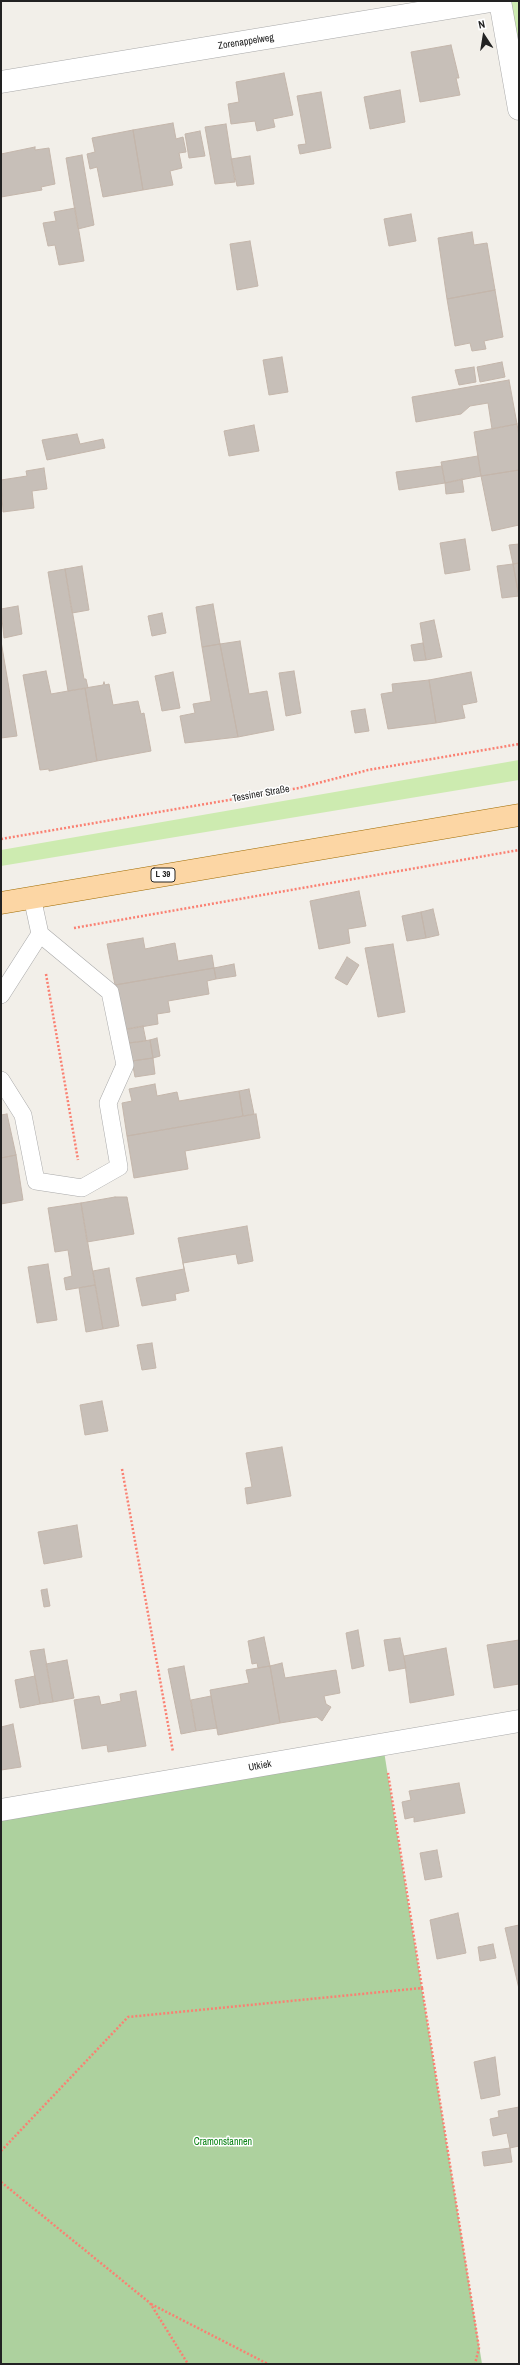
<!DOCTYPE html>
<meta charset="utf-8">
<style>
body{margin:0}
#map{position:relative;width:520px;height:2365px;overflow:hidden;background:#f2efe9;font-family:"Archivo Narrow",sans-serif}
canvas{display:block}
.frame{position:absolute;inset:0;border:2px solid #222;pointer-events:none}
.north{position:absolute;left:464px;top:16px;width:40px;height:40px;-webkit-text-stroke:3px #fff;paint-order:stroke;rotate:348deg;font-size:11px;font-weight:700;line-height:16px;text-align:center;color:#222}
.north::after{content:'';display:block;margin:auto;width:14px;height:18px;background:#222;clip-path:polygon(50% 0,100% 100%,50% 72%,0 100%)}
</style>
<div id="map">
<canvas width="520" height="2365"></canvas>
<div class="frame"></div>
<div class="north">N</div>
</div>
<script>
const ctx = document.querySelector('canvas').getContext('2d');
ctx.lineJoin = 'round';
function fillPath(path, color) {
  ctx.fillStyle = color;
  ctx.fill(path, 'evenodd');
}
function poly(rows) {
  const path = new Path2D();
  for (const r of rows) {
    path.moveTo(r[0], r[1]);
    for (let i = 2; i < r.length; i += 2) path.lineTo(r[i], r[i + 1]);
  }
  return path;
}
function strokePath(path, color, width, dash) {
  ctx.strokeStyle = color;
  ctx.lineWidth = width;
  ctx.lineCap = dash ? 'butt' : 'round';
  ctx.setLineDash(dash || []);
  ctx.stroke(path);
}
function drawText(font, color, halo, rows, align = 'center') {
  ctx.font = font + ' "Archivo Narrow",sans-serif';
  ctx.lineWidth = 3;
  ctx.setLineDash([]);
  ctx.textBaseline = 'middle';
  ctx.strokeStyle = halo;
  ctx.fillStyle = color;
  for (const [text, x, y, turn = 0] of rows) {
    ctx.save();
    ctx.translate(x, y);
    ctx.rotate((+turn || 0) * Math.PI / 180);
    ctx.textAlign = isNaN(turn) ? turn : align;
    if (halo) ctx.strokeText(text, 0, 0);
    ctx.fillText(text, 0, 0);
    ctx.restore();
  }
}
fillPath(poly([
 [500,1,519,1,519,64],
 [519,760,519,780,1,866,1,850]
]), '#cdebb0');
fillPath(poly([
 [383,1745,482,2364,1,2364,1,1810]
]), '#add19e');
const building = poly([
 [451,45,459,78,456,78,460,95,420,102,411,52,451,45],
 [284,73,293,115,273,119,275,127,257,131,255,121,231,124,228,104,239,102,236,82,284,73],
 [400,90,405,122,370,129,364,97,400,90],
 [321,92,331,148,300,154,298,145,306,144,297,96,321,92],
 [173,123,176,139,183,137,186,152,179,153,182,168,170,171,173,185,143,190,133,130,173,123],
 [226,124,235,182,215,184,205,127,226,124],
 [133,130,143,190,103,197,97,167,90,169,87,154,95,152,92,138,133,130],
 [200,131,205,156,189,158,185,134,200,131],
 [35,147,35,150,49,148,55,184,41,187,42,190,1,197,1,154,35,147],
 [82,155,94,225,78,229,66,158,82,155],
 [250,156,254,184,237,186,231,159,250,156],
 [75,208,84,261,59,265,55,245,48,246,43,223,56,221,54,212,75,208],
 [411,214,416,241,389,246,384,219,411,214],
 [472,232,474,245,487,243,495,290,447,299,438,238,472,232],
 [250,241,258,286,237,290,230,244,250,241],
 [495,290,503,337,484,341,486,349,472,351,470,343,455,346,447,299,495,290],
 [282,357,288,392,269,395,263,360,282,357],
 [502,362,505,377,480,382,477,367,502,362],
 [474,367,476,382,459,385,455,370,474,367],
 [509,380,517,424,492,429,488,403,470,406,461,414,416,422,412,397,509,380],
 [517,424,519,436,519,470,481,476,474,432,517,424],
 [254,425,259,451,229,456,224,431,254,425],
 [77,434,80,444,103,439,105,448,47,460,42,440,77,434],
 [478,456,481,476,445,483,441,462,478,456],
 [442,466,445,483,399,490,396,472,442,466],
 [44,468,47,489,32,491,34,508,3,512,1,480,27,476,26,471,44,468],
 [519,470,519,525,492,531,481,476,519,470],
 [462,479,464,492,446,494,445,483,462,479],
 [465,539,470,570,445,574,440,543,465,539],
 [519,544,519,563,513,564,509,545,519,544],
 [519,563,519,597,513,564,519,563],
 [513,564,519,596,502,598,497,566,513,564],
 [82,566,89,610,72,613,65,569,82,566],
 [65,569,84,679,86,679,88,688,68,691,48,572,65,569],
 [213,604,220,644,202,647,196,607,213,604],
 [18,606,22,634,4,638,1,609,18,606],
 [162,613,166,633,152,636,148,616,162,613],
 [434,620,442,657,426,660,420,623,434,620],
 [1,641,17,736,1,738,1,641],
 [240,641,249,694,267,691,274,730,238,737,220,644,240,641],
 [423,643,426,660,414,661,411,645,423,643],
 [220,644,238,737,185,743,180,716,195,713,193,704,211,701,202,647,220,644],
 [46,671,51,694,85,688,97,761,49,771,49,769,40,770,23,675,46,671],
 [294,671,301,713,286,716,279,673,294,671],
 [173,672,180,708,162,711,155,676,173,672],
 [471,672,477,702,462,705,465,718,436,723,429,680,471,672],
 [429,680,436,723,388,729,381,694,393,692,392,684,429,680],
 [104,682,105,685,109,684,113,705,138,701,141,714,144,713,151,751,97,761,85,688,103,685,104,682],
 [365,709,369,731,355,733,351,711,365,709],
 [359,891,366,926,348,929,350,943,319,949,310,901,359,891],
 [433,909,439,935,426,938,421,912,433,909],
 [421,912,426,938,407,941,402,916,421,912],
 [143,938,145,949,175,943,178,961,212,955,214,968,115,985,107,944,143,938],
 [393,944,405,1012,378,1017,365,948,393,944],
 [347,957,359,965,347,985,335,978,347,957],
 [234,964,236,976,216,979,214,968,234,964],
 [214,968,216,979,207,981,209,994,168,1001,170,1012,157,1014,158,1024,123,1030,115,985,214,968],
 [143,1026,146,1041,129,1043,126,1029,143,1026],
 [157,1038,160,1056,153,1058,150,1040,157,1038],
 [150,1040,153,1058,132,1061,129,1043,150,1040],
 [153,1058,155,1074,135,1077,132,1061,153,1058],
 [155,1084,157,1096,177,1092,179,1101,239,1091,243,1116,127,1136,122,1103,132,1101,129,1089,155,1084],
 [249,1089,254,1114,243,1116,239,1091,249,1089],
 [7,1114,16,1155,1,1158,1,1115,7,1114],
 [256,1114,260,1138,185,1151,188,1169,134,1178,127,1136,256,1114],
 [16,1155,23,1200,1,1204,1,1158,16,1155],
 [115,1197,127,1197,134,1234,87,1242,81,1203,115,1197],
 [81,1203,95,1285,66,1290,64,1278,72,1276,68,1250,55,1252,48,1208,81,1203],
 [247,1226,253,1261,238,1264,236,1254,183,1263,178,1238,247,1226],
 [183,1263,189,1291,175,1294,176,1300,142,1306,136,1278,184,1269,183,1263],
 [48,1264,57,1320,37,1323,28,1267,48,1264],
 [109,1268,119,1326,103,1329,93,1271,109,1268],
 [95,1285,103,1329,86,1332,79,1288,95,1285],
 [152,1343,156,1368,142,1370,137,1345,152,1343],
 [102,1401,108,1431,85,1435,80,1405,102,1401],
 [282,1447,291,1496,247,1504,245,1488,252,1487,246,1453,282,1447],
 [77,1525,82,1557,44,1564,38,1532,77,1525],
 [47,1589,50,1606,44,1607,41,1590,47,1589],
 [358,1630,364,1666,352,1669,346,1633,358,1630],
 [264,1637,270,1666,258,1668,257,1663,252,1664,248,1641,264,1637],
 [400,1638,406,1668,389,1671,384,1640,400,1638],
 [519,1640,519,1684,494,1688,487,1645,519,1640],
 [446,1648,454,1695,410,1703,404,1656,446,1648],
 [44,1649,53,1702,40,1704,30,1651,44,1649],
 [67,1660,74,1698,53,1702,46,1664,67,1660],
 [282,1663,285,1678,336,1670,340,1693,324,1696,326,1704,331,1707,322,1721,317,1717,280,1723,270,1666,282,1663],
 [184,1666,196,1731,181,1734,168,1669,184,1666],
 [270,1666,280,1723,218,1735,210,1690,249,1683,246,1670,270,1666],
 [35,1676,40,1704,20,1708,15,1680,35,1676],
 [136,1691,146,1746,108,1752,107,1745,82,1749,74,1700,99,1696,101,1705,121,1701,120,1694,136,1691],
 [211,1696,217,1728,196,1731,191,1700,211,1696],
 [13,1724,21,1767,1,1770,1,1727,13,1724],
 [459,1783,465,1813,414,1822,414,1817,405,1819,402,1802,411,1800,409,1791,459,1783],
 [437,1850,442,1877,425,1880,420,1853,437,1850],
 [458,1913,466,1953,437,1959,430,1920,458,1913],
 [519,1925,519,1989,505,1928,519,1925],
 [493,1944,496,1958,480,1961,478,1947,493,1944],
 [495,2057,500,2095,481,2099,474,2062,495,2057],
 [519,2107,519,2146,510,2148,507,2133,493,2136,490,2119,499,2117,498,2111,519,2107],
 [510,2148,512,2162,484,2166,482,2152,510,2148]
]);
fillPath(building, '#c7bfb8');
strokePath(building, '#c4b6ab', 1);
const service = poly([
 [1,995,40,934],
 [1,1080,23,1115,36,1181,82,1188,119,1167,108,1103,125,1065,110,992,40,934,32,897]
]);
const minor = poly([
 [500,1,519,109],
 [1,82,491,1],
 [1,1810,519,1721]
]);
const primary = poly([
 [1,903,519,815]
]);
strokePath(service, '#a9a9a9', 18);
strokePath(minor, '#a9a9a9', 23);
strokePath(primary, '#a06b00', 23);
strokePath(poly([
 [1,839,299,788,368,770,519,744],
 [74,928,519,850],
 [46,974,78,1160],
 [122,1469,173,1752],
 [422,1988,479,2348,475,2364],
 [1,2151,128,2017,422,1988,388,1773],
 [1,2182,150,2303,188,2364],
 [151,2304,268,2364]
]), '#fa8072', 2.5, [2, 2]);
strokePath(service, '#fff', 17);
strokePath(minor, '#fff', 22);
strokePath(primary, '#fcd6a4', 22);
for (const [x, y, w] of [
 [163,875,24]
]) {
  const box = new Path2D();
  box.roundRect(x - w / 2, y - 7, w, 14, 3);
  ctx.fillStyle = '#fff';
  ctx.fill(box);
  strokePath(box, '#222', 1);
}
drawText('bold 9px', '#222', null, [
 ["L 39",163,875]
]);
drawText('10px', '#222', '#fff', [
 ["Zorenappelweg",246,42,-9],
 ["Tessiner Straße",261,794,-10],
 ["Utkiek",260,1766,-10]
]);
drawText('10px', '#0c8416', '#fff', [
 ["Cramonstannen",223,2142]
]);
</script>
